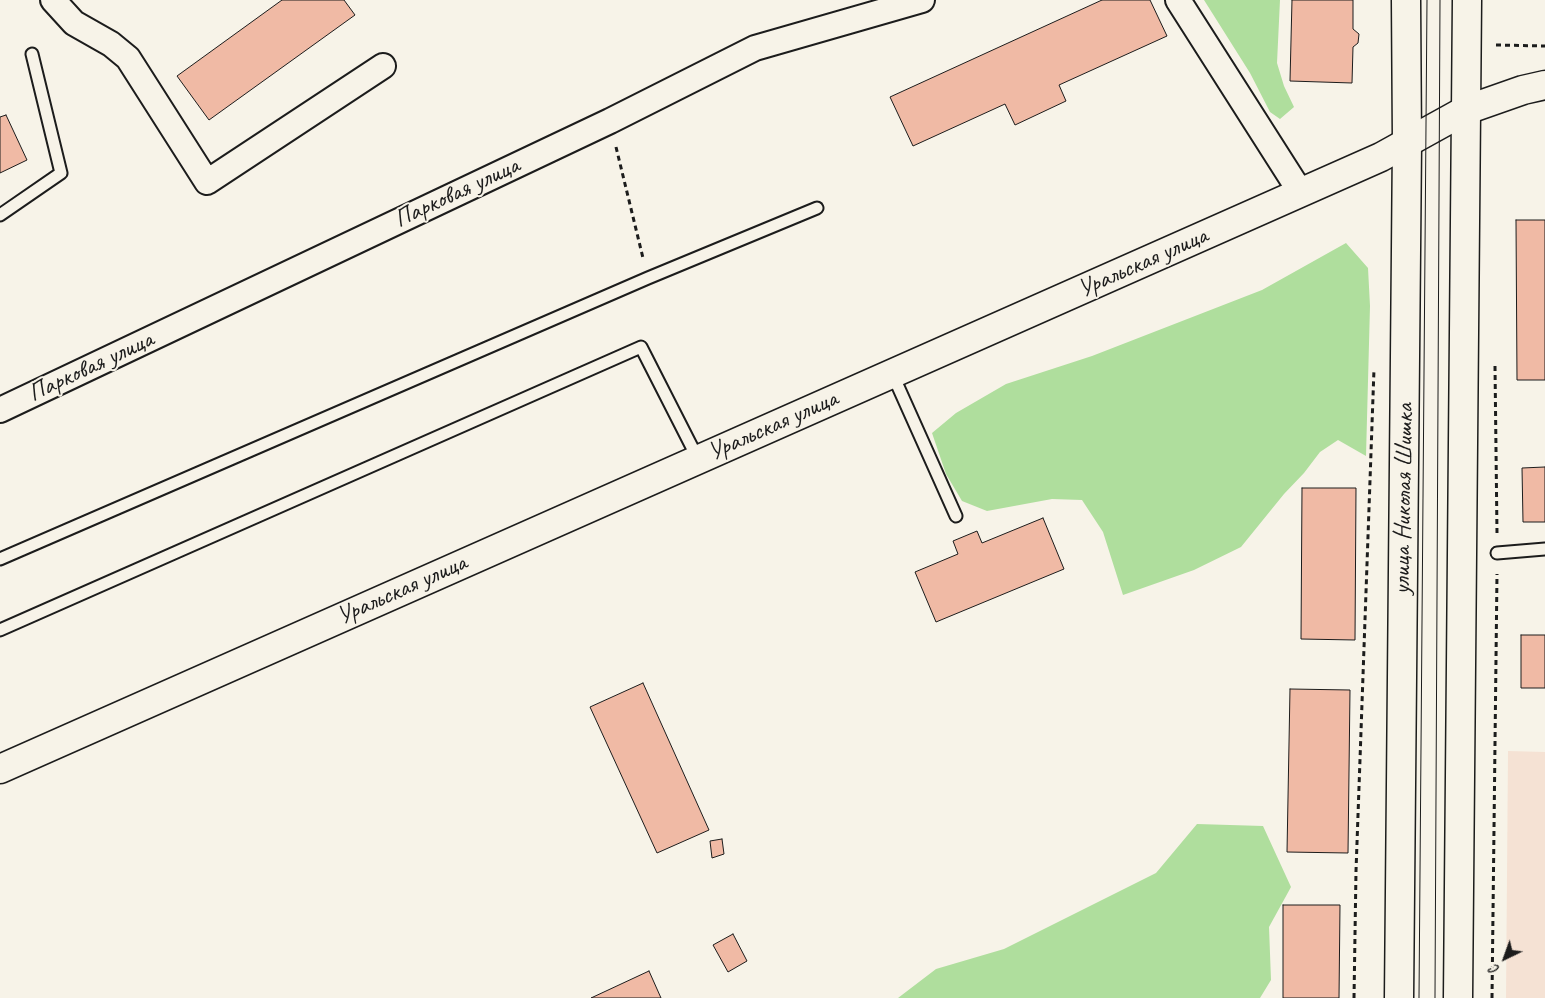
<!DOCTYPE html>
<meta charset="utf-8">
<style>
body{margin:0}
#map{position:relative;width:1545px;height:998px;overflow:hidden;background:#f7f3e8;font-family:Caveat,sans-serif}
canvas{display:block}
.north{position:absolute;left:1480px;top:933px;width:50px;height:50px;-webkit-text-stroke:4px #f7f3e8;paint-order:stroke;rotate:222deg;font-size:14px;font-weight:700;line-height:20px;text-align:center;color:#1c1c1c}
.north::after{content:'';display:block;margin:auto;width:18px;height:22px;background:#1c1c1c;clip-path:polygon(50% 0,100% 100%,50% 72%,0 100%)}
</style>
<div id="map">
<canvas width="1545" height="998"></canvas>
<div class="north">С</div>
</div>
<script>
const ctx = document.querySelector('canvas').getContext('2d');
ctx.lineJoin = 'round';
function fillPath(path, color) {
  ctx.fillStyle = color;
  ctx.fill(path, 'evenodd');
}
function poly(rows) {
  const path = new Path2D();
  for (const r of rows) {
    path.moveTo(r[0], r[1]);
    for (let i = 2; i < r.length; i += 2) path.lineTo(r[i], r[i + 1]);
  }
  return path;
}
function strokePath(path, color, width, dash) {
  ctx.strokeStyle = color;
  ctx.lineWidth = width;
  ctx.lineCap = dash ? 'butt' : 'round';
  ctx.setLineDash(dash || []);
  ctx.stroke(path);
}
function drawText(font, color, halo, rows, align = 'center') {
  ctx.font = font + ' Caveat,sans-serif';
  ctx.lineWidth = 4;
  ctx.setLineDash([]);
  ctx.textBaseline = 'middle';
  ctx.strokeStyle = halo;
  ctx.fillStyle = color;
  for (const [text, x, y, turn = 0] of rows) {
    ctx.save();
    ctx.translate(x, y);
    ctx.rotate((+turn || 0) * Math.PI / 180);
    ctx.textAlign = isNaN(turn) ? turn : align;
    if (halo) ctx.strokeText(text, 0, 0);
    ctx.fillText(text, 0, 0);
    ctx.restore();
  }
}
fillPath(poly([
 [1508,751,1545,752,1545,998,1506,998]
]), '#f5e2d4');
fillPath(poly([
 [1204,0,1280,0,1277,63,1284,86,1294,107,1280,119,1270,112,1250,73],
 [1346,243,1368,268,1370,306,1366,456,1338,440,1320,452,1304,473,1284,494,1241,547,1194,570,1123,595,1103,532,1082,500,1052,499,987,511,962,501,946,474,932,433,956,413,1006,384,1092,356,1262,290],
 [1197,824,1263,826,1291,887,1269,927,1271,980,1260,998,898,998,936,969,1004,949,1156,873]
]), '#afde9d');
const building = poly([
 [282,0,344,0,355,15,209,120,177,76,282,0],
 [1102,0,1150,0,1167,36,1059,85,1066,101,1015,125,1005,104,913,146,890,97,1102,0],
 [1292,0,1353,0,1353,29,1359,34,1358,43,1353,47,1352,83,1290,81,1292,0],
 [6,115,27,160,0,173,0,117,6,115],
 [1516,220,1545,220,1545,380,1517,380,1516,220],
 [1545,467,1545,522,1523,522,1522,468,1545,467],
 [1302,488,1356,488,1355,640,1301,639,1302,488],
 [1043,518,1064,569,936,622,915,572,958,554,953,541,977,531,982,543,1043,518],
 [1521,635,1545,635,1545,688,1521,688,1521,635],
 [643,683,709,830,657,853,590,707,643,683],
 [1290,689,1350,690,1348,853,1287,852,1290,689],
 [722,839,724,854,712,858,710,841,722,839],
 [1283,905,1340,905,1339,998,1283,998,1283,905],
 [733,934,747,961,728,972,713,945,733,934],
 [649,971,661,998,591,998,649,971]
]);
fillPath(building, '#f0baa5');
strokePath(building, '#1c1c1c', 1);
const service = poly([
 [0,215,61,173,32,54],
 [892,373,956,516],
 [1497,553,1545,549],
 [0,559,648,278,817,208],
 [0,630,641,347,698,459]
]);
const minor = poly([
 [53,0,74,23,111,44,128,58,207,182,383,66],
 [1178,0,1301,193],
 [0,410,610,121,755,48,922,0]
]);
const tertiary = poly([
 [0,769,1381,157,1466,110,1523,90,1545,85]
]);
const secondary = poly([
 [1399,998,1407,143,1406,0],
 [1458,998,1467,0]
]);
strokePath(service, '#1c1c1c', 15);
strokePath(minor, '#1c1c1c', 28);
strokePath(tertiary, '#1c1c1c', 31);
strokePath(secondary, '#1c1c1c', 31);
strokePath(poly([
 [1496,45,1545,46],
 [616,147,643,258],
 [1495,366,1497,533],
 [1354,998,1356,871,1374,369],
 [1492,998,1497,574]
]), '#1c1c1c', 3, [5, 4]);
strokePath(service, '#f7f3e8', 11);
strokePath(minor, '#f7f3e8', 24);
strokePath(tertiary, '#f7f3e8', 28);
strokePath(secondary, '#f7f3e8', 28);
strokePath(poly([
 [1419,998,1427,0],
 [1435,998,1440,0]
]), '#1c1c1c', 1);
drawText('25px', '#1c1c1c', '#f7f3e8', [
 ["Парковая улица",457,193,-25],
 ["Уральская улица",1143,263,-24],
 ["Парковая улица",91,367,-25],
 ["Уральская улица",773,426,-24],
 ["улица Николая Шишка",1404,499,-89],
 ["Уральская улица",402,590,-24]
]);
</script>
